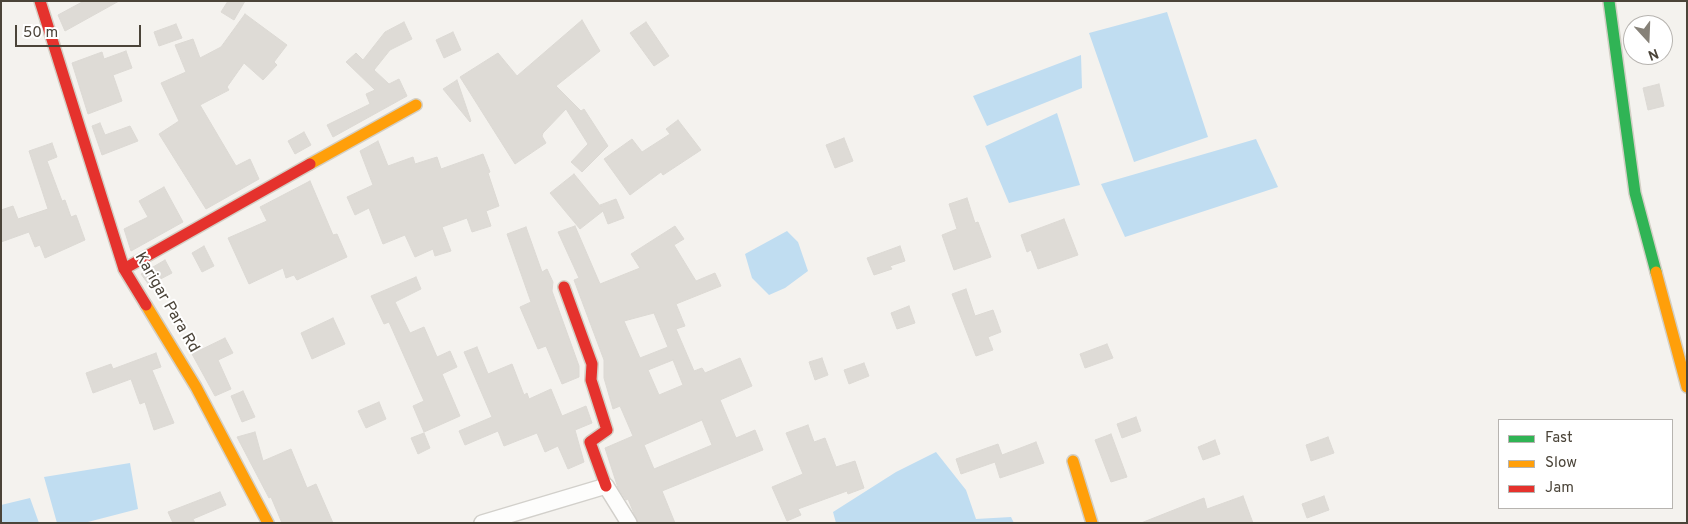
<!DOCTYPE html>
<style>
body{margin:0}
#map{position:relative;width:1688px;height:524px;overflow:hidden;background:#f4f2ee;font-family:Overpass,sans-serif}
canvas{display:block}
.frame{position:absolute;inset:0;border:2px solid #4b4439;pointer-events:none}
.legend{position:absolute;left:1498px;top:419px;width:175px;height:90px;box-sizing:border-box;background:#fff;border:1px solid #b7b4b0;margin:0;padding:6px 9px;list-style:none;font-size:15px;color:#4b4439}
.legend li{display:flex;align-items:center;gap:10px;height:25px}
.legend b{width:25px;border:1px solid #b7b4b0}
.north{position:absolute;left:1623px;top:15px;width:50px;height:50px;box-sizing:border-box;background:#fff;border:1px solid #b7b4b0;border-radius:50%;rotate:160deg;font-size:14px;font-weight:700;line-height:20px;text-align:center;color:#4b4439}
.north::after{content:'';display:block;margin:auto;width:18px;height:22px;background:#868178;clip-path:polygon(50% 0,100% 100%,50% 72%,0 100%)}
.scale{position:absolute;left:15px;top:25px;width:126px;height:22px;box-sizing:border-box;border:2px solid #4b4439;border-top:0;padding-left:6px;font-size:15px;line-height:18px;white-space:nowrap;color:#4b4439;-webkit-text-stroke:4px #fff;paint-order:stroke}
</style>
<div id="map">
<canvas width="1688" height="524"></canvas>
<div class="frame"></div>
<ul class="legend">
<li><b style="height:6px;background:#30b455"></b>Fast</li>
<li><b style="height:6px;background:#ff9f0a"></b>Slow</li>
<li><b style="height:6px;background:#e5322d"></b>Jam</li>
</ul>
<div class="north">N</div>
<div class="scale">50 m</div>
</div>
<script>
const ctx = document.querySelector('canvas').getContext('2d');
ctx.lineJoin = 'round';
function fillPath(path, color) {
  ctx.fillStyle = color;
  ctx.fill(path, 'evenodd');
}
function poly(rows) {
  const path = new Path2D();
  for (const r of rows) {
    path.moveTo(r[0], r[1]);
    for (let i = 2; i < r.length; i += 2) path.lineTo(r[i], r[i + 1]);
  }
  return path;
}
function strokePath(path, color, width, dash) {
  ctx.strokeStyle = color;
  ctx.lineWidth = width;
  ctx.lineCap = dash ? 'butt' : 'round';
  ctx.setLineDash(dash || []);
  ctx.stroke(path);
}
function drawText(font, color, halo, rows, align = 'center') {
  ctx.font = font + ' Overpass,sans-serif';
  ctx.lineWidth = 4;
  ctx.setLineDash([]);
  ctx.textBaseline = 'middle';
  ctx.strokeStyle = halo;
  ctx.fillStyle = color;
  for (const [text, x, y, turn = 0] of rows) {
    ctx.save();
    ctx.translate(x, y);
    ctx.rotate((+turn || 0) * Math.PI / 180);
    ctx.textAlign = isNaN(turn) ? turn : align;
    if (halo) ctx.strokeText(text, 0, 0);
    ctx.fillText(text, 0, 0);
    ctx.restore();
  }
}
fillPath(poly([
 [1167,12,1208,137,1134,162,1089,33],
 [1081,55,1082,88,987,126,973,96],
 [1057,113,1080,185,1009,203,985,146],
 [1256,139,1278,187,1125,237,1101,184],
 [787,231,798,242,808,271,785,288,769,295,752,278,745,254],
 [936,452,966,490,976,519,1011,517,1014,523,836,523,833,512,896,472],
 [130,463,138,509,84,523,57,523,44,477],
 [30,498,39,523,1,523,1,505]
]), '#c0ddf1');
const building = poly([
 [84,1,119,1,65,31,58,15,84,1],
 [228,1,245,1,234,20,221,12,228,1],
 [245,14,287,45,274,62,277,65,263,80,244,63,227,87,229,90,200,105,236,166,250,159,259,179,206,209,159,134,179,121,161,83,186,72,175,45,193,39,200,58,221,47,245,14],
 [582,20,600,51,556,86,581,111,584,109,608,146,582,172,571,162,588,144,566,109,543,133,542,136,546,143,515,164,460,77,498,53,517,76,582,20],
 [404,22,412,39,390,50,374,70,389,84,399,79,407,96,333,137,327,125,370,104,366,94,375,90,346,62,356,53,363,60,385,32,404,22],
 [646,22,669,56,654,66,630,33,646,22],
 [176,24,182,38,159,46,154,32,176,24],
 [453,32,461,50,444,58,436,40,453,32],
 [126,51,132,68,113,75,122,101,88,114,72,63,102,52,104,59,126,51],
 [457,80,471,121,470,122,443,89,457,80],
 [1659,84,1664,106,1648,110,1643,88,1659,84],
 [678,120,701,150,663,175,661,172,630,195,604,159,632,139,642,152,670,134,666,129,678,120],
 [100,123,105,135,130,126,138,141,102,155,92,126,100,123],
 [304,132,311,145,295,154,288,141,304,132],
 [844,138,853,161,835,168,826,145,844,138],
 [378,141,388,166,413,157,415,164,437,157,441,169,483,154,490,172,488,173,499,206,486,211,491,226,472,232,467,218,442,227,451,251,435,256,433,249,415,257,405,235,383,244,369,208,355,215,347,197,373,185,360,151,378,141],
 [52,143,57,157,47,161,62,201,65,200,71,217,76,215,85,240,45,258,40,245,35,247,29,232,1,242,1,210,13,206,18,219,48,209,29,151,52,143],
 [574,174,601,207,600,205,616,199,624,218,608,224,603,211,580,229,550,193,574,174],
 [310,181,333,235,337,234,347,257,297,280,294,275,286,278,283,268,249,284,228,238,267,221,260,207,310,181],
 [164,187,183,222,131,251,124,229,148,217,139,201,164,187],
 [967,198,975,223,978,222,991,257,954,270,942,235,957,229,949,204,967,198],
 [1064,219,1078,255,1038,269,1031,250,1027,252,1021,235,1064,219],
 [575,226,600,284,640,268,631,254,675,226,684,239,674,245,696,281,715,273,721,286,676,304,685,326,676,329,694,371,702,368,705,373,740,358,752,386,720,400,736,438,755,430,763,450,662,491,675,523,638,523,628,499,626,500,618,488,605,448,633,436,620,406,613,409,604,378,604,360,574,280,579,278,558,232,575,226],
 [654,313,668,347,640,358,624,321,654,313],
 [673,360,683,385,659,395,648,370,673,360],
 [702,420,712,445,654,469,644,445,702,420],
 [526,227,542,272,547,269,553,282,552,291,579,366,579,377,562,384,546,346,538,349,520,307,531,302,507,234,526,227],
 [204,246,214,266,202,272,192,253,204,246],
 [900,246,905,261,890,266,892,269,874,275,867,258,900,246],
 [165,260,172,273,149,285,141,274,165,260],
 [416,277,421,289,395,302,410,333,424,327,437,357,450,351,457,367,442,374,460,416,424,432,413,406,424,401,389,322,384,324,371,296,416,277],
 [966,289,975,316,993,310,1001,332,988,337,993,350,976,356,952,294,966,289],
 [909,306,915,323,897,329,891,313,909,306],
 [333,318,345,344,312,359,301,333,333,318],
 [225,338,233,353,218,360,231,389,215,396,192,354,225,338],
 [1107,344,1113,358,1085,368,1080,354,1107,344],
 [477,347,488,374,512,364,524,395,527,393,529,399,551,389,562,416,586,406,592,423,575,430,584,462,568,469,558,446,545,452,537,433,504,446,498,431,465,445,459,431,492,417,464,352,477,347],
 [156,353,161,367,152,370,174,423,154,430,145,402,140,404,131,379,93,393,86,373,111,364,113,369,156,353],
 [822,358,828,375,815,380,809,362,822,358],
 [864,363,869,376,849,384,844,370,864,363],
 [243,391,255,417,242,422,231,396,243,391],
 [379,402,386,419,366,428,358,411,379,402],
 [1136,417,1141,431,1122,438,1117,424,1136,417],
 [808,425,814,442,825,438,836,467,855,461,864,488,848,494,847,491,798,509,801,515,787,521,772,487,803,474,786,433,808,425],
 [255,432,263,461,291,449,307,488,316,484,333,523,282,523,271,497,269,498,237,437,255,432],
 [424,433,430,448,418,454,411,438,424,433],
 [1111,434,1127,477,1111,482,1095,440,1111,434],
 [1328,437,1334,453,1311,461,1306,445,1328,437],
 [1215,440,1220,454,1203,460,1198,447,1215,440],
 [1036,442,1044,463,1000,478,995,462,961,474,956,459,998,444,1002,455,1036,442],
 [220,492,226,505,193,519,195,523,173,523,168,512,220,492],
 [1243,496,1253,523,1141,523,1204,498,1207,509,1243,496],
 [1324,496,1329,510,1307,518,1302,504,1324,496]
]);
fillPath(building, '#dedbd6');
strokePath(building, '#dcd9d4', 1);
const street = poly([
 [482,523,606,486,629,523]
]);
const fast = poly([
 [1609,1,1635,193,1656,272]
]);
const slow = poly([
 [310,164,416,105],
 [1656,272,1687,387],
 [146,305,196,387,268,523],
 [1073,461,1092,523]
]);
const jam = poly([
 [40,1,124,269,146,305],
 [124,269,310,164],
 [564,287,592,364,591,380,607,430,590,442,606,486]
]);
strokePath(street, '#d2d0cb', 18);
strokePath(fast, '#d3cfc5', 14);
strokePath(slow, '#d3cfc5', 14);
strokePath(jam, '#d3cfc5', 14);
strokePath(street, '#fdfdfc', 15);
strokePath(fast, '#30b455', 11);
strokePath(slow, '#ff9f0a', 11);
strokePath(jam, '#e5322d', 11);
drawText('16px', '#4b4439', '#fff', [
 ["Karigar Para Rd",166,303,60]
]);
</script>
